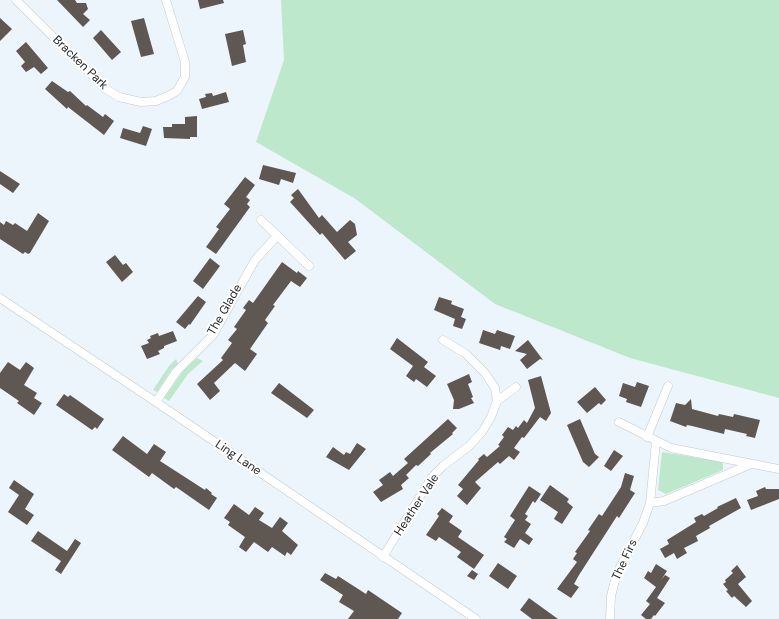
<!DOCTYPE html>
<style>
body{margin:0}
canvas{display:block;background:#ecf5fb}
</style>
<canvas width="779" height="619"></canvas>
<script>
const ctx = document.querySelector('canvas').getContext('2d');
ctx.lineJoin = 'round';
function fillPath(path, color) {
  ctx.fillStyle = color;
  ctx.fill(path, 'evenodd');
}
function poly(rows) {
  const path = new Path2D();
  for (const r of rows) {
    path.moveTo(r[0], r[1]);
    for (let i = 2; i < r.length; i += 2) path.lineTo(r[i], r[i + 1]);
  }
  return path;
}
function strokePath(path, color, width, dash) {
  ctx.strokeStyle = color;
  ctx.lineWidth = width;
  ctx.lineCap = dash ? 'butt' : 'round';
  ctx.setLineDash(dash || []);
  ctx.stroke(path);
}
function drawText(font, color, halo, rows, align = 'center') {
  ctx.font = font + ' "DM Sans",sans-serif';
  ctx.lineWidth = 4;
  ctx.setLineDash([]);
  ctx.textBaseline = 'middle';
  ctx.strokeStyle = halo;
  ctx.fillStyle = color;
  for (const [text, x, y, turn = 0] of rows) {
    ctx.save();
    ctx.translate(x, y);
    ctx.rotate((+turn || 0) * Math.PI / 180);
    ctx.textAlign = isNaN(turn) ? turn : align;
    if (halo) ctx.strokeText(text, 0, 0);
    ctx.fillText(text, 0, 0);
    ctx.restore();
  }
}
fillPath(poly([
 [281,0,779,0,779,398,630,358,495,304,354,198,256,142,284,60],
 [197,358,203,361,188,374,169,401,164,398,183,371],
 [176,359,178,364,172,369,157,392,153,390,169,366],
 [662,452,723,462,723,470,666,494,658,490]
]), '#bee8cb');
fillPath(poly([
 [57,0,75,0,77,3,86,3,88,9,83,14,90,20,83,27],
 [198,0,223,0,224,3,200,9],
 [0,18,12,29,0,41],
 [144,18,154,54,141,57,131,21],
 [101,30,121,52,112,60,93,38],
 [243,30,246,44,243,45,246,62,232,66,225,34],
 [26,42,48,68,41,74,34,67,26,72,21,66,25,62,16,51],
 [52,81,68,92,70,91,86,106,87,105,103,117,105,114,114,121,104,135,68,107,67,109,45,89],
 [226,92,229,102,202,109,199,99,206,97,205,94,212,93,213,96],
 [197,116,197,137,190,137,190,139,164,138,163,127,172,127,172,124,185,124,185,117],
 [143,126,152,129,146,146,120,138,123,128,140,133],
 [263,165,296,173,293,183,281,179,279,185,259,179],
 [0,171,20,184,13,193,0,184],
 [245,177,255,185,246,197,250,200,247,204,250,207,216,254,206,247,219,229,216,227,230,209,224,204],
 [298,189,319,218,322,215,337,232,350,220,355,224,357,235,348,242,356,251,345,260,322,233,320,235,290,202,294,198,291,195],
 [38,213,49,221,30,253,28,254,25,252,23,254,0,239,0,222,4,225,6,221,13,225,15,223,27,231],
 [115,255,123,265,126,263,133,272,122,282,106,262],
 [210,258,220,266,203,289,193,281],
 [282,262,297,273,298,271,307,278,300,287,291,281,273,305,275,306,265,320,268,323,250,349,257,354,245,371,235,363,214,383,220,391,210,400,197,384,223,360,221,358,232,343,228,340,237,329,234,327,246,310,243,308,249,300,253,303],
 [198,296,206,302,190,325,189,324,185,329,176,322],
 [439,297,452,301,451,304,464,309,461,317,466,319,462,329,453,326,455,319,434,310],
 [483,330,495,334,497,330,515,336,510,349,501,346,500,350,479,343],
 [173,331,177,341,164,346,164,348,158,351,160,354,147,359,141,346,149,343,147,340,151,338,150,336,158,333,159,336],
 [397,338,428,362,424,367,436,376,427,387,416,379,414,382,406,376,413,366,390,349],
 [528,340,543,360,540,359,527,369,520,360,527,354,515,351],
 [8,362,20,370,26,362,34,368,24,385,37,393,34,398,42,403,34,415,17,403,19,401,0,388,0,373],
 [469,374,472,382,468,384,473,397,471,398,474,403,459,409,453,409,454,400,447,384],
 [541,376,551,413,546,421,540,417,524,438,522,437,514,448,520,452,514,460,509,456,500,464,498,462,475,482,481,488,467,505,457,496,463,489,458,485,479,460,478,459,484,454,487,457,500,446,498,445,504,437,502,435,508,427,513,430,516,426,518,428,524,420,527,423,535,408,528,380],
 [637,382,649,386,641,407,626,402,627,399,619,396,623,383,635,387],
 [279,383,314,410,307,418,271,393],
 [595,387,606,400,601,405,599,403,587,413,577,402],
 [64,394,68,397,70,395,104,419,97,429,95,427,92,430,56,405],
 [691,399,692,409,718,416,719,414,733,417,734,414,760,420,755,438,746,436,747,434,725,429,724,434,692,426,687,425,686,427,670,421,676,403,685,405],
 [448,419,457,428,452,433,453,434,430,453,431,454,418,466,416,465,406,475,409,478,401,485,403,489,381,502,373,492,383,485,379,480,390,472,393,476,408,463,404,459],
 [580,419,595,454,599,457,589,467,583,462,567,425],
 [123,436,147,454,154,444,166,452,160,461,205,490,206,488,212,493,211,494,217,498,209,510,176,487,174,489,152,473,149,477,112,450],
 [357,443,366,449,349,470,326,457,333,447,344,455,346,452,350,454],
 [614,450,623,456,611,471,604,466],
 [625,473,634,476,630,490,635,493,619,518,617,516,579,575,574,584,579,587,571,598,557,589,577,562,573,559,577,553,575,552,590,531,588,530,599,514,602,516,621,487],
 [14,480,34,494,25,509,34,515,27,525,8,512,19,495,9,488],
 [550,485,569,499,567,502,573,507,562,524,554,519,558,512,540,500],
 [529,486,541,494,535,503,533,501,525,514,528,516,525,520,531,524,525,533,533,539,529,545,520,539,514,548,504,542,507,539,504,537,515,520,510,516],
 [765,487,766,489,779,489,779,499,751,510,747,500,758,496,756,491],
 [736,498,741,508,709,526,710,528,696,536,698,541,684,548,687,553,677,559,674,553,665,558,660,549,669,544,667,540,696,522,694,518,702,514,704,516,718,508,717,507],
 [234,504,249,515,255,507,264,513,259,520,272,528,280,517,288,523,282,531,298,545,291,555,287,552,285,556,272,547,268,552,254,542,246,552,239,547,245,537,228,525,230,522,224,518],
 [442,508,453,516,449,522,462,531,458,537,484,555,474,569,457,557,461,552,439,537,436,541,426,535,439,516,437,514],
 [38,531,67,551,75,539,81,543,61,574,55,570,61,561,31,541],
 [498,563,517,576,508,589,489,576],
 [656,564,667,571,661,580,665,575,670,578,657,598,665,603,655,616,654,615,651,619,646,619,641,615,650,604,646,601,656,587,644,578,648,571,651,573],
 [737,565,746,577,738,584,752,601,746,607,734,596,732,598,726,591,728,590,723,584,726,582,725,580,733,573,731,571],
 [472,570,478,574,474,580,467,576],
 [325,573,336,579,338,576,366,594,368,590,402,613,398,619,348,619,354,611,339,602,343,595,320,580],
 [529,598,558,619,532,619,520,610]
]), '#5e5752');
const minor = poly([
 [16,0,106,89,119,97,141,102,156,101,170,95,177,91,185,77,185,62,166,0],
 [261,220,309,266],
 [0,298,156,402,476,619],
 [497,401,516,387],
 [156,402,176,372,213,335,255,260,277,236],
 [619,422,671,448,779,469],
 [647,437,668,386],
 [650,503,656,442],
 [383,557,432,477,443,466,469,446,482,432,491,417,497,401,495,388,485,373,466,354,443,340],
 [610,619,611,596,617,573,643,523,650,503,664,501,751,464]
]);
strokePath(minor, '#c1c9cf', 9);
strokePath(minor, '#fff', 8);
drawText('12px', '#1f2325', '#fff', [
 ["Bracken Park",80,63,44],
 ["The Glade",225,310,-60],
 ["Ling Lane",238,458,34],
 ["Heather Vale",417,505,-57],
 ["The Firs",625,560,-65]
]);
</script>
